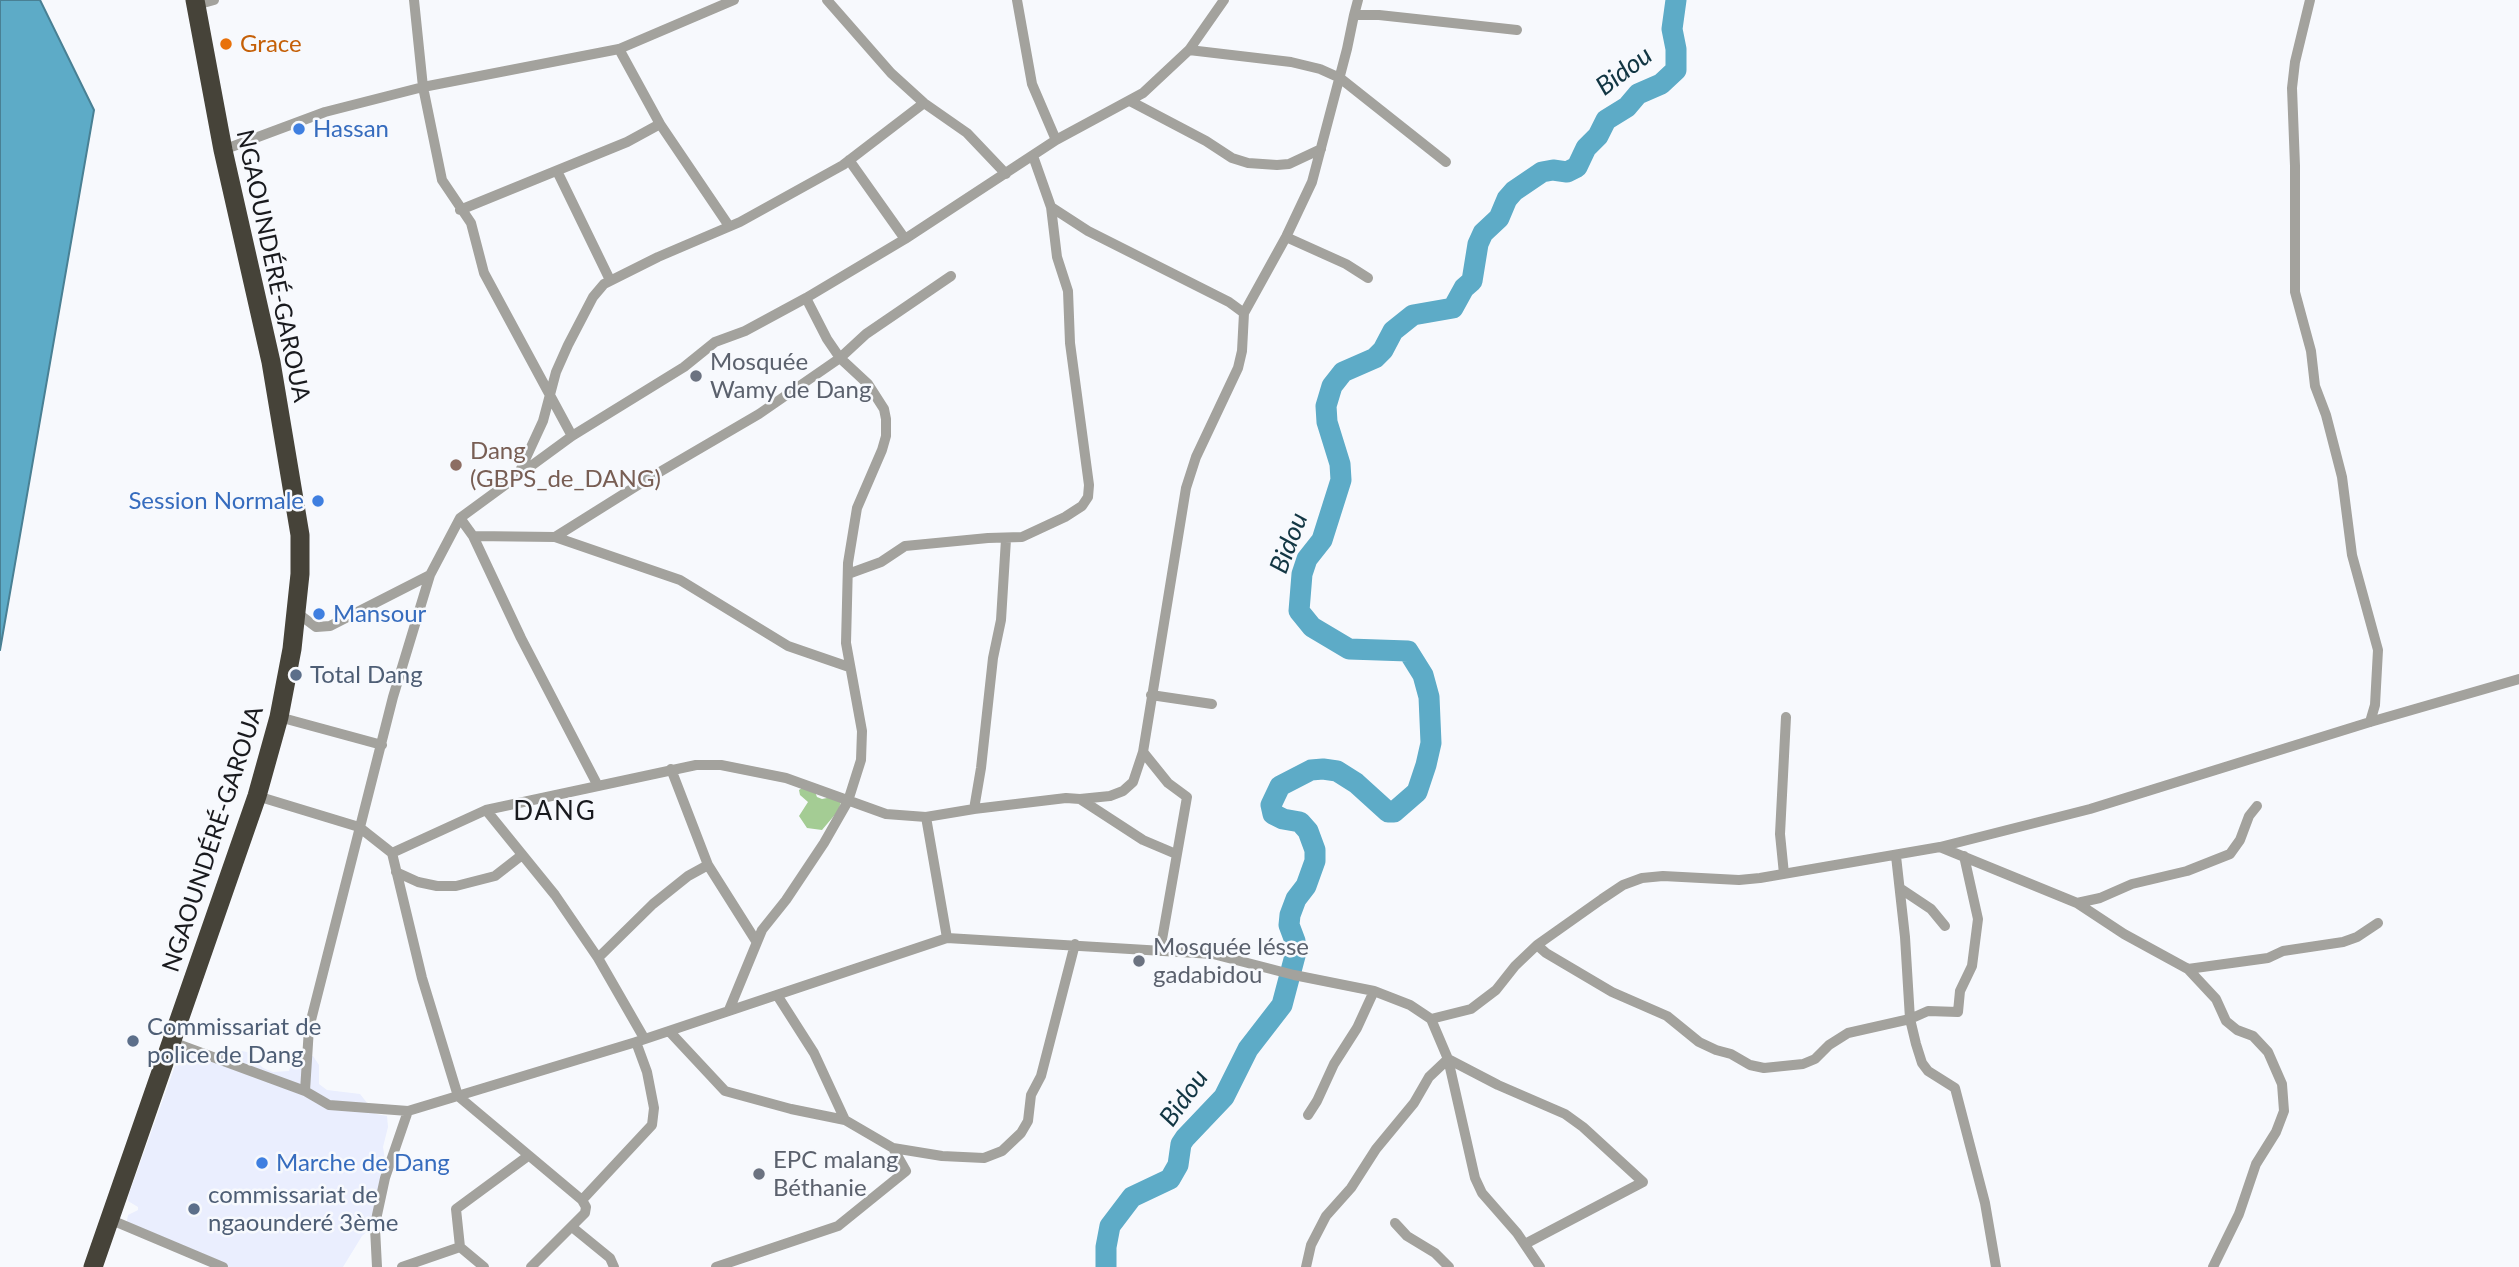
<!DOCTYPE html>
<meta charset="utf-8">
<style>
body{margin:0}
canvas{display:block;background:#f7f9fd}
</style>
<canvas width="2519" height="1267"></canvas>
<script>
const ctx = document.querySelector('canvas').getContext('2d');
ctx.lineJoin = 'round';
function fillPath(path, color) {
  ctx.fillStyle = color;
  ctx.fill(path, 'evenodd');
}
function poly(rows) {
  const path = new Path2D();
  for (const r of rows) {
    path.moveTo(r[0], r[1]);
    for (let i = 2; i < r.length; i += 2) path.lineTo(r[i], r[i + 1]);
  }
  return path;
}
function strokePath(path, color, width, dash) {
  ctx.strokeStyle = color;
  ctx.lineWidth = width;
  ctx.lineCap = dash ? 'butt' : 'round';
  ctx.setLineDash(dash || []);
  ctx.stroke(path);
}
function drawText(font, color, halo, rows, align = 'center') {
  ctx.font = font + ' Lato,sans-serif';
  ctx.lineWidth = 5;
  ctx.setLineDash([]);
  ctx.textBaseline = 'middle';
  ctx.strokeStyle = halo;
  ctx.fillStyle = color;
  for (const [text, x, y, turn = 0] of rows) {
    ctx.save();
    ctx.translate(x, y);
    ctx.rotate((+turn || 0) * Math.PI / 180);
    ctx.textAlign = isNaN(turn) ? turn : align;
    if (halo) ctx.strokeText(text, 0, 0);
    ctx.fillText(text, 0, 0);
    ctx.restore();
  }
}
fillPath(poly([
 [236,1050,247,1052,263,1068,273,1072,289,1071,291,1063,313,1056,319,1065,319,1084,327,1090,360,1094,376,1114,387,1116,388,1127,383,1147,388,1179,370,1229,362,1236,343,1267,218,1267,126,1226,128,1215,138,1210,138,1207,128,1201,129,1194,175,1066,182,1053,193,1051,204,1054,224,1054]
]), '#eaeefe');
fillPath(poly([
 [805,786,815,792,817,797,822,799,832,797,841,802,838,811,822,830,807,828,799,816,808,802,800,795,799,790]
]), '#a4cc94');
const water = poly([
 [0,0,40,0,94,110,0,650,0,0]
]);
fillPath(water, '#5dabc7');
strokePath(water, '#498094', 2);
strokePath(poly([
 [1106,1267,1106,1247,1110,1226,1132,1197,1170,1179,1178,1165,1181,1144,1185,1138,1224,1097,1248,1049,1282,1005,1296,952,1295,941,1289,925,1290,915,1296,899,1306,886,1315,861,1315,850,1308,831,1300,822,1283,819,1273,814,1271,805,1280,786,1311,770,1323,769,1337,771,1356,783,1388,812,1394,812,1417,792,1426,765,1431,743,1429,697,1423,675,1408,651,1349,649,1312,627,1299,611,1302,574,1307,559,1322,540,1341,480,1340,464,1327,422,1326,406,1332,386,1343,372,1375,358,1383,350,1393,331,1413,315,1453,308,1464,288,1472,281,1478,244,1483,233,1499,218,1507,199,1514,191,1542,172,1553,170,1567,172,1577,167,1586,148,1598,136,1606,120,1627,107,1638,94,1661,84,1676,70,1676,49,1672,29,1676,0]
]), '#5dabc7', 21);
strokePath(poly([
 [414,0,423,87,442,180,471,223,484,273,572,436],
 [827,0,891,73,924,103,967,133,1006,174],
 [1017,0,1032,84,1056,140],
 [2310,0,2295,62,2292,88,2295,166,2295,292,2311,351,2315,386,2326,415,2342,477,2352,555,2378,650,2375,705,2370,722],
 [196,5,214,0],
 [1354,15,1358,0],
 [619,49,660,124,729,226],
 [1189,50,1291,62,1320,69,1340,78,1446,162],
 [1130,101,1206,141,1232,158,1248,163,1277,165,1289,164,1321,149],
 [223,150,325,112,423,87,619,49,734,0],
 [849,160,905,239],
 [557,171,610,280],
 [460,210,627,142,660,124],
 [1286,237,1346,264,1368,278],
 [1244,313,1286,237,1312,182,1347,49,1354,15,1379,15,1517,30],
 [519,473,543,421,556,372,568,345,593,297,604,284,658,257,740,222,843,165,924,103],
 [460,518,473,536,521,638,598,786],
 [473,536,555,537,680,580,788,646,849,667],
 [555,537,646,480,759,414,840,358,866,334,951,276],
 [848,574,881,562,905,546,988,538,1022,537,1065,517,1082,506,1088,497,1089,485,1070,343,1068,291,1057,257,1051,207,1033,156],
 [296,612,316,627,330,626,430,575],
 [1151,695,1212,704],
 [279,717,382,745],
 [1143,752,1168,783,1187,797,1160,951],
 [671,769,708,865,756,941],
 [257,796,359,827,392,853,422,978,458,1096,582,1200,586,1207,585,1213,531,1267],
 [1080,799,1143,840,1176,854],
 [974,809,1066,798,1080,799,1110,796,1123,791,1133,782,1143,752,1186,488,1196,457,1238,368,1242,351,1244,313,1229,302,1088,231,1051,207],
 [486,810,555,895,598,958,644,1038],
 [926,817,947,938],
 [1940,847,2077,903,2124,934,2188,969,2216,999,2226,1021,2237,1030,2253,1036,2268,1052,2282,1084,2284,1111,2276,1132,2256,1164,2239,1214,2213,1267],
 [392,853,486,810,696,765,721,765,786,778,886,814,926,817,974,809,981,768,993,658,1001,620,1006,539],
 [1896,856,1905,937,1910,1019,1916,1044,1922,1063,1928,1071,1955,1088,1985,1203,1996,1267],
 [396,872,418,882,437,886,456,886,495,876,522,855],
 [1784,874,1780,834,1786,717],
 [1901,889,1931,909,1945,926],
 [2077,903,2100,898,2132,884,2187,871,2230,854,2240,840,2249,816,2257,806],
 [1537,945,1546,953,1612,992,1667,1016,1699,1042,1716,1050,1731,1054,1750,1065,1764,1068,1803,1064,1815,1059,1829,1045,1848,1033,1910,1019,1928,1011,1958,1012,1960,991,1972,966,1978,919,1964,856],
 [598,958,653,904,688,876,708,865],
 [2188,969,2268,958,2283,951,2343,942,2357,937,2378,923],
 [777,995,814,1053,845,1120],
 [729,1010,762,930,786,900,824,843,848,801,861,760,862,731,846,643,848,563,857,508,882,450,886,436,886,419,884,409,868,384,840,358,827,339,806,298],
 [1431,1019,1448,1059,1475,1178,1482,1193,1517,1233,1540,1267],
 [669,1031,725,1091,791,1109,845,1120,893,1148,906,1171,838,1226,716,1267],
 [172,1042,305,1091,329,1105,408,1111,636,1042,947,938,1213,954,1294,975,1374,991,1410,1005,1431,1019,1471,1009,1496,990,1515,966,1537,945,1602,899,1623,885,1642,878,1663,876,1739,880,1760,878,1940,847,2090,809,2370,722,2519,679],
 [305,1091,309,1028,393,697,430,575,460,518,572,436,684,367,715,342,745,331,806,298,905,239,1056,140,1143,93,1189,50,1224,0],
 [1308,1115,1317,1101,1334,1064,1357,1028,1374,991],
 [893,1148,942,1156,984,1158,1002,1151,1021,1133,1028,1121,1031,1095,1041,1076,1075,944],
 [582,1200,652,1125,654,1108,647,1072,636,1042],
 [109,1219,223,1267],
 [1395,1223,1407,1236,1435,1253,1449,1267],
 [572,1227,610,1258,614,1267],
 [377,1267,375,1228,377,1215,385,1178,408,1111],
 [402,1267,460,1247],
 [484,1267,460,1247,456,1209,528,1156],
 [1306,1267,1311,1245,1326,1216,1351,1188,1376,1149,1414,1103,1429,1077,1448,1059,1498,1085,1565,1114,1583,1127,1643,1182,1525,1244]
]), '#a3a29d', 10);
strokePath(poly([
 [93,1267,257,796,279,717,292,649,300,574,300,535,271,362,223,150,195,0]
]), '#464339', 19);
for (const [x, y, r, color] of [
 [226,44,7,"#e8710a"],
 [299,129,7,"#3f7fe0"],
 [696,376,7,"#6b7280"],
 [456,465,7,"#8d6e63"],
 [318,501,7,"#3f7fe0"],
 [319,614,7,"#3f7fe0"],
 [296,675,7,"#5c6f8a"],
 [1139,961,7,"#6b7280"],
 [133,1041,7,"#5c6f8a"],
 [262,1163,7,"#3f7fe0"],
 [759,1174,7,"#6b7280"],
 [194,1209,7,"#5c6f8a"]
]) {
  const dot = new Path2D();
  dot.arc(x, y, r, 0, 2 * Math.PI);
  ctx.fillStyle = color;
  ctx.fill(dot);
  strokePath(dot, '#f7f9fd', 2.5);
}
drawText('24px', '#c56008', '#f7f9fd', [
 ["Grace",240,44]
], 'left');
drawText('24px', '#366cbe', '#f7f9fd', [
 ["Hassan",313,129],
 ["Session Normale",304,501,"right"],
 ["Mansour",333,614],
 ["Marche de Dang",276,1163]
], 'left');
drawText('24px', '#191a1e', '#f7f9fd', [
 ["NGAOUNDÉRÉ-GAROUA",273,266,78],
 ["NGAOUNDÉRÉ-GAROUA",213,839,-72]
]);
drawText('24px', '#5b616d', '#f7f9fd', [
 ["Mosquée",710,362],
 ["Wamy de Dang",710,390],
 ["Mosquée lésse",1153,947],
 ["gadabidou",1153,975],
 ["EPC malang",773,1160],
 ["Béthanie",773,1188]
], 'left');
drawText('24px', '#785e54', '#f7f9fd', [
 ["Dang",470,451],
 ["(GBPS_de_DANG)",470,479]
], 'left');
drawText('24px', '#4e5e75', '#f7f9fd', [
 ["Total Dang",310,675],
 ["Commissariat de",147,1027],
 ["police de Dang",147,1055],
 ["commissariat de",208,1195],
 ["ngaounderé 3ème",208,1223]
], 'left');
drawText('italic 26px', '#123643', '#f7f9fd', [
 ["Bidou",1624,71,-37],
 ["Bidou",1289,543,-69],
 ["Bidou",1184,1098,-54]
]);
ctx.letterSpacing = '2px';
drawText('26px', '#191a1e', '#f7f9fd', [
 ["DANG",555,812]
]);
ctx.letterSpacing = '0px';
</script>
